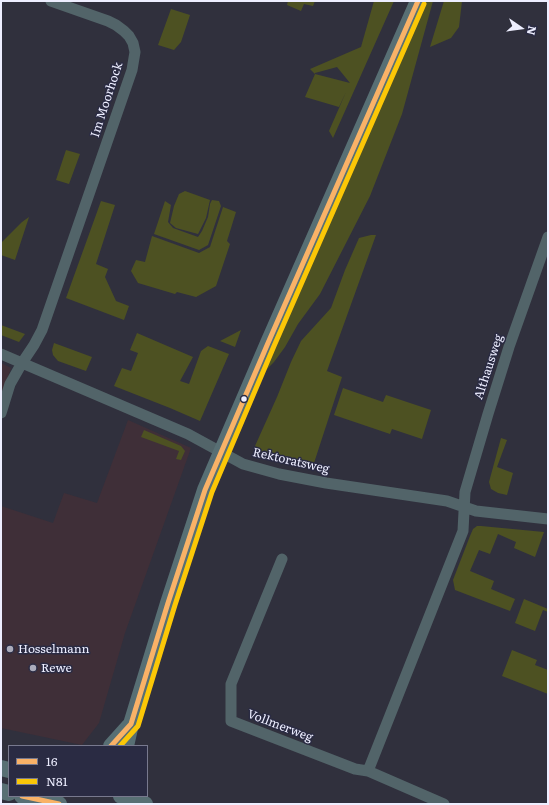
<!DOCTYPE html>
<style>
body{margin:0}
#map{position:relative;width:549px;height:805px;overflow:hidden;background:#30303d;font-family:Literata,serif}
canvas{display:block}
.frame{position:absolute;inset:0;border:2px solid #edeeff;pointer-events:none}
.legend{position:absolute;left:8px;top:745px;width:140px;height:52px;box-sizing:border-box;background:#2a2b43;border:1px solid #78798e;margin:0;padding:5px 7px;list-style:none;font-size:12px;color:#edeeff}
.legend li{display:flex;align-items:center;gap:8px;height:20px}
.legend b{width:20px;border:1px solid #78798e}
.north{position:absolute;left:501px;top:8px;width:40px;height:40px;-webkit-text-stroke:3px #2a2b43;paint-order:stroke;rotate:103deg;font-size:11px;font-weight:700;line-height:16px;text-align:center;color:#edeeff}
.north::after{content:'';display:block;margin:auto;width:14px;height:18px;background:#edeeff;clip-path:polygon(50% 0,100% 100%,50% 72%,0 100%)}
</style>
<div id="map">
<canvas width="549" height="805"></canvas>
<div class="frame"></div>
<ul class="legend">
<li><b style="height:5px;background:#f9b267"></b>16</li>
<li><b style="height:5px;background:#fbc707"></b>N81</li>
</ul>
<div class="north">N</div>
</div>
<script>
const ctx = document.querySelector('canvas').getContext('2d');
ctx.lineJoin = 'round';
function fillPath(path, color) {
  ctx.fillStyle = color;
  ctx.fill(path, 'evenodd');
}
function poly(rows) {
  const path = new Path2D();
  for (const r of rows) {
    path.moveTo(r[0], r[1]);
    for (let i = 2; i < r.length; i += 2) path.lineTo(r[i], r[i + 1]);
  }
  return path;
}
function strokePath(path, color, width, dash) {
  ctx.strokeStyle = color;
  ctx.lineWidth = width;
  ctx.lineCap = dash ? 'butt' : 'round';
  ctx.setLineDash(dash || []);
  ctx.stroke(path);
}
function drawText(font, color, halo, rows, align = 'center') {
  ctx.font = font + ' Literata,serif';
  ctx.lineWidth = 3;
  ctx.setLineDash([]);
  ctx.textBaseline = 'middle';
  ctx.strokeStyle = halo;
  ctx.fillStyle = color;
  for (const [text, x, y, turn = 0] of rows) {
    ctx.save();
    ctx.translate(x, y);
    ctx.rotate((+turn || 0) * Math.PI / 180);
    ctx.textAlign = isNaN(turn) ? turn : align;
    if (halo) ctx.strokeText(text, 0, 0);
    ctx.fillText(text, 0, 0);
    ctx.restore();
  }
}
fillPath(poly([
 [1,363,11,368,1,399],
 [128,420,191,448,125,633,99,723,82,745,1,728,1,506,53,523,64,493,97,503]
]), '#3f2f38');
fillPath(poly([
 [288,1,315,1,313,6,304,4,301,11,287,5],
 [374,1,394,1,333,138,329,131,346,92,339,107,305,97,315,74,310,69,361,47],
 [337,67,350,83,315,74,315,73],
 [426,1,433,1,402,114,370,196,320,294,298,324,285,347,274,362,267,369,266,361],
 [444,1,462,1,459,27,451,38,430,47],
 [171,9,190,15,181,42,174,50,158,45],
 [66,150,80,154,69,184,56,180],
 [185,191,210,200,206,218,198,234,176,228,170,223,174,206,179,194],
 [212,200,219,201,221,206,208,245,199,250,154,234,165,201,171,205,168,222,173,228,198,237,202,231,208,217,210,204],
 [101,201,115,205,96,264,108,269,105,277,116,301,129,306,124,320,66,298],
 [223,207,236,212,227,241,230,244,216,286,196,297,177,292,175,294,138,283,131,271,136,260,145,262,152,236,199,253,210,247],
 [29,217,15,260,1,255,1,243,22,222],
 [371,235,376,235,327,371,342,377,314,463,298,463,271,456,257,451,255,446,277,397,291,362,301,341,331,308,345,270,359,238],
 [1,325,25,334,19,342,1,335],
 [241,330,235,347,220,341],
 [137,333,193,357,180,381,189,384,201,351,208,346,229,354,200,421,170,408,114,386,122,368,131,371,138,353,130,350],
 [54,343,92,357,86,371,58,361,53,355,52,350],
 [343,388,383,402,386,395,431,410,422,439,392,429,390,434,334,415],
 [144,430,181,446,185,451,181,460,176,459,179,451,141,437],
 [501,438,507,440,497,467,513,473,507,495,498,493,491,489,489,482],
 [477,526,481,526,544,532,535,557,514,548,516,542,498,534,490,554,479,550,470,571,494,581,491,589,515,599,510,611,455,590,453,580,470,536,473,529],
 [524,599,548,609,548,612,543,610,535,631,515,623],
 [512,650,537,660,535,665,548,670,548,694,502,676]
]), '#4d5122');
strokePath(poly([
 [1,354,188,434,243,464,279,474,326,483,447,501,476,511,548,519],
 [1,413,10,384,22,363,34,345,42,330,132,70,135,52,133,43,129,36,124,31,116,25,108,21,51,1],
 [282,559,231,684,231,721,355,769,368,771,444,804],
 [368,771,463,531,465,492,488,414,509,347,548,237]
]), '#526469', 11);
strokePath(poly([
 [111,746,129,726],
 [126,746,131,724,168,603,205,490,268,343,418,1],
 [1,768,9,770],
 [1,791,9,793],
 [22,796,59,804],
 [121,796,145,804]
]), '#586f74', 16);
strokePath(poly([
 [111,746,131,724,168,603,205,490,268,343,418,1],
 [22,796,59,804]
]), '#f9b267', 5);
strokePath(poly([
 [120,746,138,726,175,605,212,492,274,346,424,4]
]), '#fbc707', 5);
for (const [x, y, r, color] of [
 [244,399,3.5,"#edeeff"],
 [10,649,4,"#abacbb"],
 [33,668,4,"#abacbb"]
]) {
  const dot = new Path2D();
  dot.arc(x, y, r, 0, 2 * Math.PI);
  ctx.fillStyle = color;
  ctx.fill(dot);
  strokePath(dot, '#2a2b43', 1.5);
}
drawText('12px', '#edeeff', '#2a2b43', [
 ["Im Moorhock",107,100,-72],
 ["Althausweg",489,367,-72],
 ["Rektoratsweg",291,461,13],
 ["Vollmerweg",280,726,21]
]);
drawText('12px', '#edeeff', '#2a2b43', [
 ["Hosselmann",18,649],
 ["Rewe",41,668]
], 'left');
</script>
